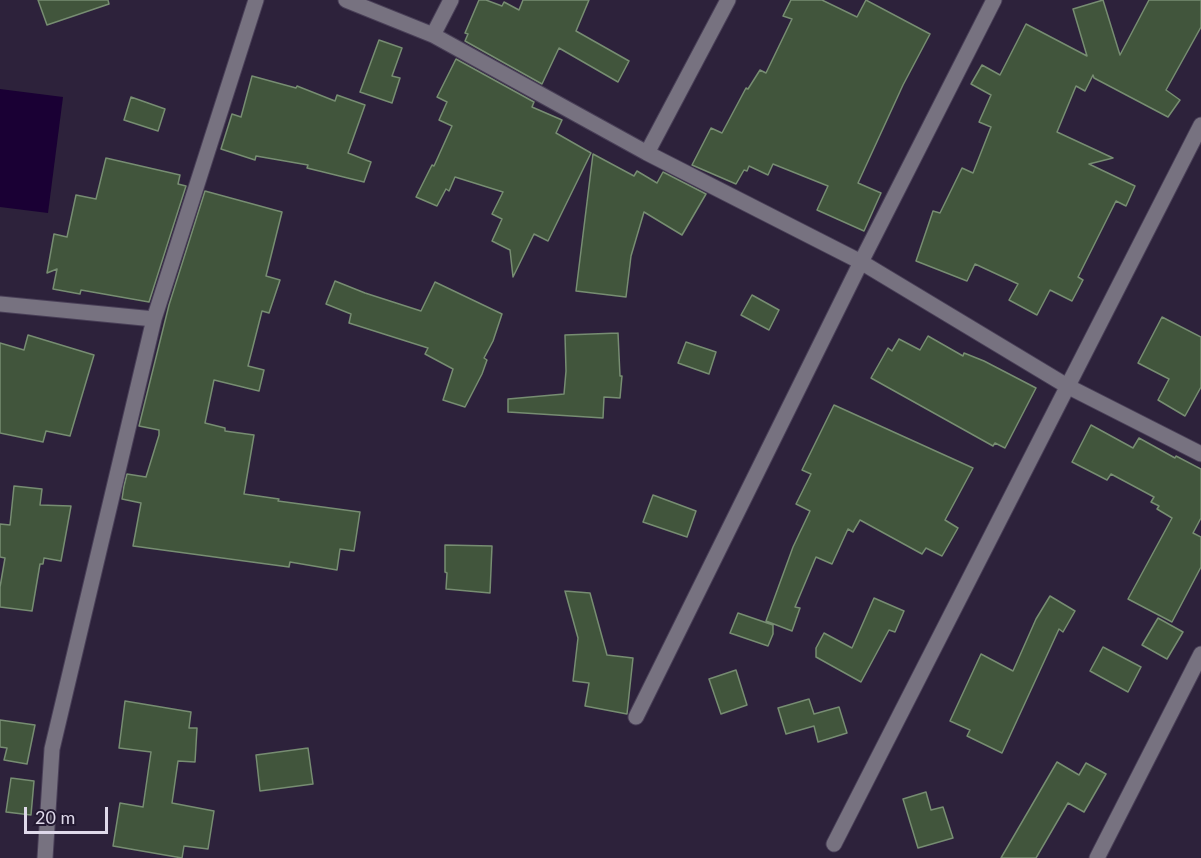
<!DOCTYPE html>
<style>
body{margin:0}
#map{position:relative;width:1201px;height:858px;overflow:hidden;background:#2d223b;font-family:Lato,sans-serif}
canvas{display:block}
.scale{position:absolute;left:24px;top:807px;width:84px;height:27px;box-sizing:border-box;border:3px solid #dfd9ea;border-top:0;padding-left:8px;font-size:18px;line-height:21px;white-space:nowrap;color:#dfd9ea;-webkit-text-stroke:4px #231931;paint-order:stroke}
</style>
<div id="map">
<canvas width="1201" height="858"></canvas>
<div class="scale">20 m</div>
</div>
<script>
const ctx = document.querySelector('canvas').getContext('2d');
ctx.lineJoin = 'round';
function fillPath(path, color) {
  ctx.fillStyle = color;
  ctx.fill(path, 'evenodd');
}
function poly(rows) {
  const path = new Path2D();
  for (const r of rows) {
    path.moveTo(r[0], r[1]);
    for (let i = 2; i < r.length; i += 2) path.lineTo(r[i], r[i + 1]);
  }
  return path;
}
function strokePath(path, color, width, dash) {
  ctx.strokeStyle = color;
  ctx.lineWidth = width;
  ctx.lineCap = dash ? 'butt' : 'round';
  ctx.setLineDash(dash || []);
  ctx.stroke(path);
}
fillPath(poly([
 [0,89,63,97,48,213,0,207]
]), '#1a0034');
const building = poly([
 [38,0,108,0,109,4,47,25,38,0],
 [479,0,486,0,502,6,504,2,519,10,523,0,589,0,576,31,629,61,618,82,559,48,542,84,465,41,468,34,465,33,479,0],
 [791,0,822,0,857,17,866,0,930,34,903,85,858,183,881,193,864,231,817,210,828,186,773,164,768,175,749,166,747,171,744,170,736,184,692,165,711,128,722,133,746,88,748,89,760,70,766,73,792,19,783,16,791,0],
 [1103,0,1120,55,1149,0,1201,0,1201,27,1166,90,1180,100,1168,117,1094,78,1093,75,1085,91,1076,86,1057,132,1113,158,1089,164,1135,186,1126,206,1116,201,1078,277,1083,280,1072,301,1050,290,1037,315,1009,300,1018,284,975,264,967,281,916,261,933,211,940,213,962,168,973,173,991,127,979,122,991,95,971,84,982,65,1000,75,1026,24,1087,56,1073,9,1103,0],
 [379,40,402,48,392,76,400,78,392,103,360,92,379,40],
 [456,59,534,102,532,107,562,120,556,133,591,153,548,241,534,234,513,277,510,250,492,241,502,219,492,214,503,192,455,177,449,191,446,189,437,206,416,197,432,165,434,166,452,126,439,120,447,102,437,97,456,59],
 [252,76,296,88,297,86,335,101,337,95,365,105,348,153,371,162,364,182,307,168,308,165,256,156,255,160,221,149,232,114,241,117,252,76],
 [131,97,165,109,158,131,124,120,131,97],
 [593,154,634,176,637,171,657,183,663,172,706,194,682,235,644,212,631,256,626,297,576,291,593,154],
 [106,158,180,175,178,184,186,186,149,302,81,290,80,294,53,289,57,269,47,273,54,234,67,237,76,195,96,199,106,158],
 [205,191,282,212,266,276,280,280,269,313,262,311,248,366,264,370,259,391,214,380,205,423,225,428,225,431,254,435,244,494,279,499,278,501,360,512,354,551,340,549,337,570,290,562,289,567,133,546,141,503,122,499,124,486,127,474,146,477,159,435,159,430,139,426,169,305,205,191],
 [335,281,365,293,421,311,435,282,502,314,493,341,484,358,487,360,482,374,465,407,443,400,453,369,425,354,428,348,349,323,351,314,326,304,335,281],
 [752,295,779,310,769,330,741,315,752,295],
 [1162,317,1201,337,1201,387,1185,416,1158,400,1169,379,1138,363,1162,317],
 [618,333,620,376,622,376,620,398,604,397,603,418,508,412,508,399,564,394,566,371,565,335,618,333],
 [28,335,94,355,70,436,46,431,43,442,0,433,0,343,24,350,28,335],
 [928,336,963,356,964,353,984,361,1036,388,1005,448,995,443,993,446,871,378,888,348,892,351,899,339,920,350,928,336],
 [686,342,716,352,709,374,678,363,686,342],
 [834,405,973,468,945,520,958,528,942,556,926,548,922,554,860,520,853,532,848,529,832,564,816,557,795,607,800,608,792,631,766,621,793,547,810,511,796,504,811,474,802,470,834,405],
 [1091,425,1133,448,1139,438,1175,458,1176,456,1201,469,1201,518,1193,533,1201,537,1201,567,1172,622,1128,599,1172,518,1157,509,1159,506,1151,502,1154,497,1111,474,1107,480,1072,462,1091,425],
 [14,486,42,489,40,505,71,506,61,561,44,558,43,564,40,564,32,611,0,607,0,587,5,558,0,557,0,524,10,525,14,486],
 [653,495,696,511,687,537,643,522,653,495],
 [445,545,492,546,490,593,446,589,447,573,445,572,445,545],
 [565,591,590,593,607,655,633,658,627,714,585,706,589,683,573,681,578,638,565,591],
 [1050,596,1075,611,1063,632,1059,629,1002,753,967,736,970,730,950,721,981,654,1013,671,1036,619,1050,596],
 [874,598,904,611,895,632,889,630,861,682,816,657,816,648,824,633,852,648,874,598],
 [738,613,773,625,773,634,768,646,730,633,738,613],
 [1158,618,1183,632,1167,659,1142,645,1158,618],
 [1103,647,1141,667,1128,692,1090,671,1103,647],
 [736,670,747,705,721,714,709,679,736,670],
 [809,699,814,714,839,707,847,733,818,742,814,726,786,734,778,708,809,699],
 [125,701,191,712,189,728,197,728,195,762,178,761,172,803,214,811,208,849,184,846,182,858,113,846,120,803,143,807,151,752,119,748,125,701],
 [0,720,35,725,27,764,4,760,7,748,0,747,0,720],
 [308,748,313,784,260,791,256,755,308,748],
 [1057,762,1079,775,1086,763,1106,774,1084,812,1068,803,1036,858,1001,858,1057,762],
 [11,778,34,781,31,815,6,812,11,778],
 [926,792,931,810,943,807,953,838,918,848,903,799,926,792]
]);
fillPath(building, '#41553c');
strokePath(building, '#778d72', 1.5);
const minor = poly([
 [346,0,433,35,647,153,861,262,1067,386,1201,454],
 [433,35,451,0],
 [647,153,728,0],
 [0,304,154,319],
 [636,717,861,262,994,0],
 [834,844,1201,125],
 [45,858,52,749,154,319,256,0],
 [1097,858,1201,654]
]);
strokePath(minor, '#493f57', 17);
strokePath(minor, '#777280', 15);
</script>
